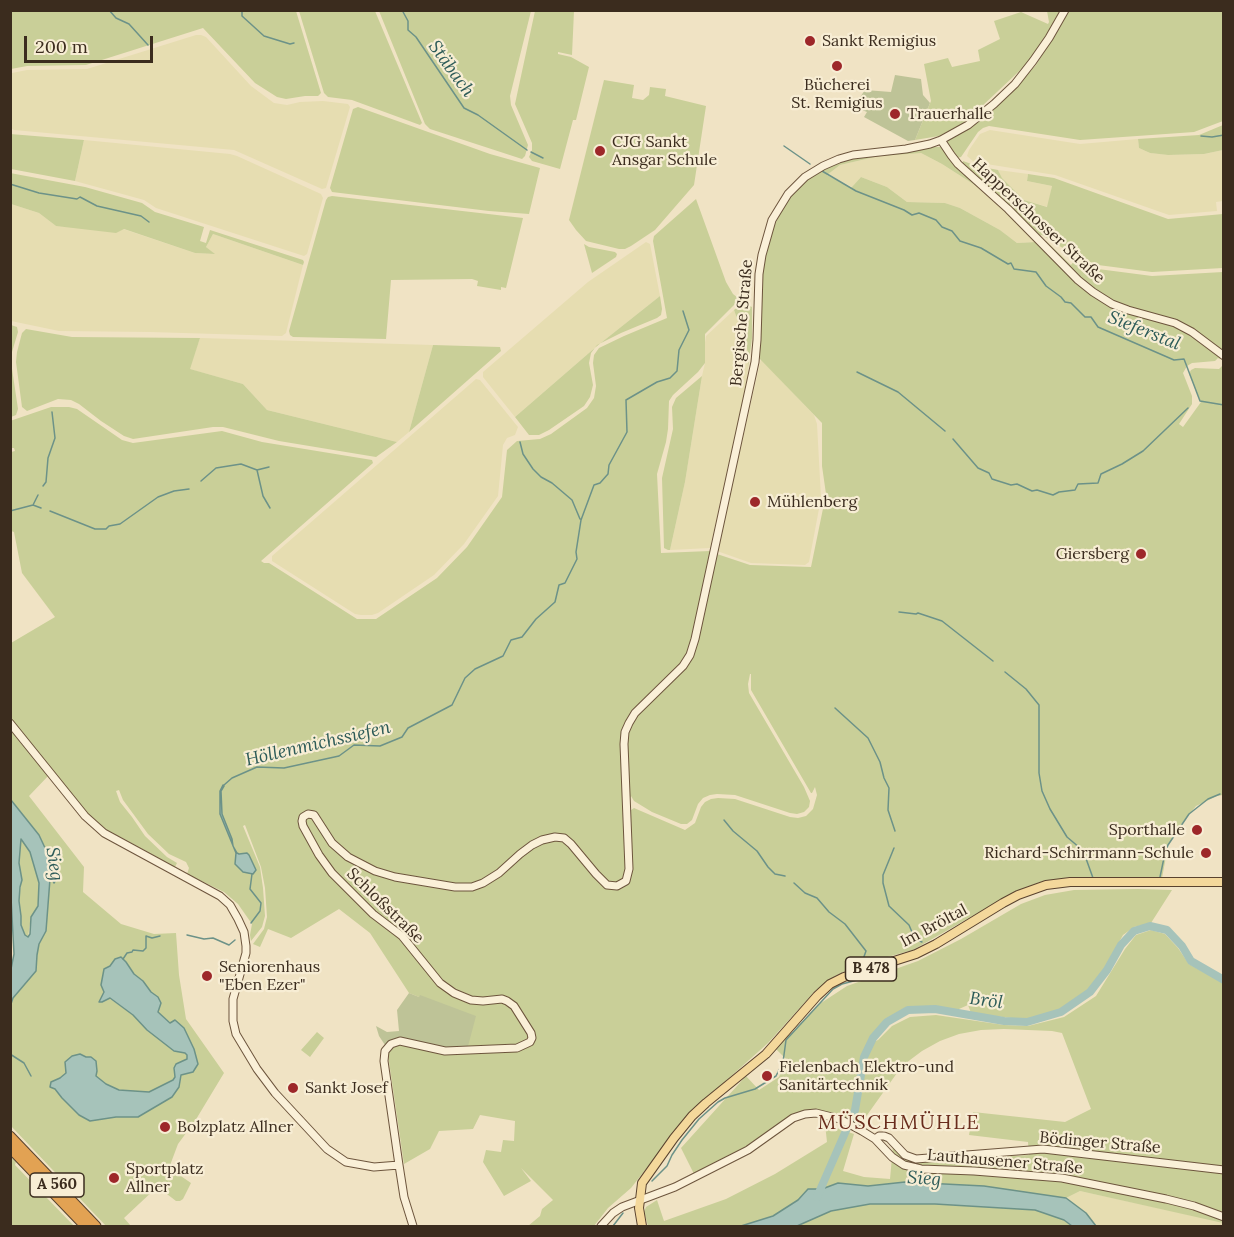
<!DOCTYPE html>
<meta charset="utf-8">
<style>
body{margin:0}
#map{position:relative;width:1234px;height:1237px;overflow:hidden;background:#f0e3c4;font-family:Lora,serif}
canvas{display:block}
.frame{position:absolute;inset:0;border:12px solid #3b2c1e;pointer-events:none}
.scale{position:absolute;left:24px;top:36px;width:129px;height:27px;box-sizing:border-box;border:3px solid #3b2c1e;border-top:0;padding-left:8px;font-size:18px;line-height:21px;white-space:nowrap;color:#3b2c1e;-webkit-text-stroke:4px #f7edd4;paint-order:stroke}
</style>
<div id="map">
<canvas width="1234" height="1237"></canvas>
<div class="frame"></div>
<div class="scale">200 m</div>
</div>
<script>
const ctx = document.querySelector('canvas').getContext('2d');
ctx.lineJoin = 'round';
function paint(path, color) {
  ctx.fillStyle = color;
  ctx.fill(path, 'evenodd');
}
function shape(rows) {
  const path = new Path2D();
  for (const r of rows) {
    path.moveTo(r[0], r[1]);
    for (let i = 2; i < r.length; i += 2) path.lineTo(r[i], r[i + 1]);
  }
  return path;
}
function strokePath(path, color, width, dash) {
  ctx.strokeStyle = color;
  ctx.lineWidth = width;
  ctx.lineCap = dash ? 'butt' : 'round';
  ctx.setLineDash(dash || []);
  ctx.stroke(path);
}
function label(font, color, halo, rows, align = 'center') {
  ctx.font = font + ' Lora,serif';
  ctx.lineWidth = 4.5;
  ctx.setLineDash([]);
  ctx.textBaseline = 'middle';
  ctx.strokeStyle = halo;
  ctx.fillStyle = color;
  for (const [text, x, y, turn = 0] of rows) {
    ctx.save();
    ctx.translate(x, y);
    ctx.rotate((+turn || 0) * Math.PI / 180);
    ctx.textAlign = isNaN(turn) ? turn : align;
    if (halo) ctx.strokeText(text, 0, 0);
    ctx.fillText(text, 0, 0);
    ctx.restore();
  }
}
paint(shape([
 [196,35,201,35,206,37,251,86,274,103,287,105,300,102,323,101,348,104,350,107,326,188,322,189,234,150,14,130,11,128,10,74,12,73,27,70,87,69],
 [990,130,1080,144,1138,139,1139,148,1150,153,1168,155,1204,154,1223,150,1223,201,1216,202,1217,211,1169,215,1055,175,974,162,967,156,969,150,980,134],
 [84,140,230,154,237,156,321,194,323,198,307,254,304,256,156,208,144,200,75,181],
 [914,152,921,153,942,164,981,189,1010,215,1036,242,1017,243,1000,230,960,208,945,203,907,202,887,187,861,177,852,187,828,174,840,165,879,156],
 [998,170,1028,174,1027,181,1052,186,1048,207,1024,200,1002,178],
 [11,204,39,213,56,226,123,229,195,253,214,254,206,247,213,234,303,265,286,333,282,336,150,332,59,331,11,321],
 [646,242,650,244,660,296,597,346,515,417,483,377,483,372,588,282],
 [734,310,745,341,748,353,748,368,747,382,710,548,670,550,685,482,702,376,705,363,704,349,706,336],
 [200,338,433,345,409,432,397,442,267,410,243,384,189,369],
 [761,359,814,415,817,424,821,498,809,562,805,565,751,563,717,551],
 [476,379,480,380,518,427,515,435,507,438,503,445,498,496,464,544,434,575,378,613,372,615,361,615,355,614,272,561,272,556],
 [1080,1191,1218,1221,1223,1223,1223,1226,1096,1226,1086,1213,1066,1198]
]), '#e6ddb1');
paint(shape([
 [10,11,296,11,321,93,318,96,305,96,286,99,277,97,255,83,203,28,86,65,27,66,11,69],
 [299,11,375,11,422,123,420,125,352,100,328,97,324,93],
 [379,11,531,11,510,96,511,105,528,145,525,156,522,159,430,129,425,124],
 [535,11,574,11,572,55,558,52,558,54,571,57,589,67,576,120,573,120,560,169,532,161,529,157,532,150,532,143,515,104],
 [1047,11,1062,11,1031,60,963,124,939,136,915,140,931,101,924,64,948,58,952,67,980,61,978,50,1000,39,994,21,1021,12,1048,24,1049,22],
 [1069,11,1223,11,1223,121,1194,132,1080,140,989,126,983,128,978,132,961,157,957,158,947,144,948,140,973,123,1001,102,1036,65],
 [604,80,634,85,632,98,643,100,649,95,650,87,666,89,665,96,706,106,694,185,655,230,631,246,625,249,619,249,586,241,576,230,569,220],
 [358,107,490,154,540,168,529,214,489,211,332,192,330,188,353,109],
 [1223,125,1223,150,1204,154,1168,155,1150,153,1139,148,1138,139,1199,135],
 [10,134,84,140,75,181,11,169],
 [929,147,942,147,981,189,942,164,921,153,879,156,840,165,827,175,851,188,861,177,887,187,907,202,945,203,960,208,1000,230,1017,243,1036,242,1097,298,1165,323,1190,334,1220,357,1220,359,1218,358,1215,361,1192,363,1187,366,1183,373,1192,396,1192,404,1179,424,1183,427,1201,402,1189,374,1191,370,1195,368,1219,369,1223,365,1223,795,1217,796,1196,806,1182,823,1168,846,1162,878,1072,877,1043,881,1016,891,913,950,858,965,835,976,815,991,768,1043,690,1113,631,1188,608,1208,594,1226,528,1226,540,1216,542,1209,553,1200,521,1168,531,1181,504,1196,483,1162,486,1150,501,1152,503,1140,514,1141,515,1121,480,1115,473,1129,439,1131,430,1149,404,1164,387,1048,395,1041,420,995,419,997,409,993,370,933,339,909,291,938,268,929,260,947,253,944,264,929,267,917,265,888,261,867,245,825,243,826,260,867,263,888,265,916,262,927,251,941,250,935,252,924,238,904,224,892,187,874,189,868,186,862,169,854,148,834,123,800,119,790,116,791,120,802,132,817,145,836,167,857,177,863,175,867,126,840,86,820,50,774,29,796,84,867,83,892,121,924,154,934,176,933,179,975,186,1019,224,1073,195,1121,178,1144,169,1168,191,1183,183,1199,180,1201,176,1201,163,1191,158,1184,155,1189,124,1218,131,1226,106,1226,11,1126,11,1004,13,998,36,971,37,955,39,944,46,931,50,879,52,879,46,850,39,835,11,800,11,643,55,617,22,573,14,532,11,531,11,452,15,451,14,448,11,448,10,421,51,407,69,407,77,409,122,440,133,443,222,431,262,442,372,460,373,463,261,561,264,563,269,563,357,619,376,619,437,578,467,547,502,497,507,450,517,441,540,439,551,434,587,408,594,398,596,386,593,363,594,355,599,348,624,336,667,318,653,241,654,236,696,199,726,282,733,294,738,298,738,301,705,334,705,363,698,372,673,395,669,401,668,429,666,442,657,474,661,553,710,551,711,552,691,645,688,653,682,664,625,724,625,810,631,810,634,808,685,830,695,823,701,807,705,802,711,799,718,798,735,799,790,817,798,818,806,816,813,809,817,795,815,787,812,793,811,793,751,690,751,674,750,674,748,684,749,693,804,787,810,801,809,807,804,812,797,814,790,813,735,795,717,794,710,795,703,798,698,804,692,820,687,824,681,824,652,812,634,801,631,796,630,799,629,798,627,757,628,731,637,714,687,664,717,554,750,565,811,567,826,494,822,466,822,423,758,357,760,295,768,238,784,206,801,182,835,163,855,157],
 [224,786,221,791,222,814,232,839,233,846,237,853,248,854,254,865,255,872,253,874,243,872,235,862,236,853,220,814,220,791],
 [115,959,126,962,134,974,143,981,151,992,158,997,161,1003,158,1012,171,1023,184,1028,194,1049,198,1064,193,1072,181,1075,179,1087,172,1097,138,1117,116,1117,89,1121,79,1115,62,1098,55,1089,60,1078,66,1073,96,1076,106,1084,119,1090,149,1092,173,1080,175,1077,174,1068,187,1060,188,1055,185,1052,147,1030,133,1015,109,998,102,1002,110,966],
 [963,161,977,166,998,170,1002,178,1024,200,1047,207,1052,186,1027,181,1028,174,1054,178,1168,219,1223,214,1223,268,1152,272,1098,265,1077,257,1042,235,1039,236,964,166,963,163],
 [10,173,85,187,142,203,155,212,204,227,200,241,206,243,210,230,303,260,304,262,303,265,213,234,206,247,215,254,195,253,124,229,116,233,56,226,39,213,11,204],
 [332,196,523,218,506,288,501,287,501,290,477,286,478,281,472,279,391,280,386,339,293,337,290,335,289,331,326,200,328,197],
 [1043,240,1046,241,1071,265,1075,260,1098,269,1152,276,1223,272,1223,353,1187,326,1119,304,1103,296,1086,284],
 [584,244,589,247,615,252,617,254,616,257,592,273],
 [660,296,662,309,661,315,657,318,621,333,597,345,591,353,589,363,593,385,590,397,584,406,549,430,539,435,529,435,515,417,597,346],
 [743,302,752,307,752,338,748,368,748,353,745,341,734,310],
 [11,325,17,327,18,332,12,352,11,362,18,409,16,415,11,417],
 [26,329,72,337,200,338,190,369,243,384,267,410,397,442,376,457,279,441,223,427,213,427,133,439,124,436,101,421,79,404,71,400,58,399,27,411,22,407,16,362,17,352,22,333],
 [433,345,500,347,501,351,409,432],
 [702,376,685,482,670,550,668,550,664,548,662,478,673,429,672,407,676,398],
 [21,838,30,852,39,883,38,906,31,917,28,937,25,935,21,925,21,916,19,901,21,882,19,863],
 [1138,889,1172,890,1151,923,1134,927,1123,935,1104,969,1088,991,1061,1010,1027,1020,971,1013,968,1005,959,1009,958,1012,936,1008,907,1010,885,1020,871,1037,866,1045,878,1040,892,1026,910,1017,936,1015,1004,1025,1028,1026,1064,1017,1096,996,1125,949,1136,935,1151,930,1165,934,1178,948,1189,964,1223,983,1223,1223,1080,1191,1066,1198,905,1182,868,1186,838,1183,822,1189,808,1189,798,1200,773,1216,741,1226,648,1226,644,1212,646,1207,657,1200,664,1221,726,1199,775,1174,827,1142,825,1124,854,1134,843,1171,864,1177,890,1179,893,1146,904,1158,913,1163,1029,1155,1028,1142,969,1135,973,1112,1065,1122,1091,1109,1062,1033,1052,1031,1004,1029,981,1030,959,1034,940,1041,922,1051,906,1063,897,1073,860,1125,841,1116,806,1112,742,1151,694,1174,681,1148,746,1076,759,1090,779,1077,786,1059,776,1049,821,1003,847,986,918,961,961,939,1021,904,1045,895,1074,890],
 [317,1032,324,1038,310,1057,301,1050],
 [11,1157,16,1162,15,1165,74,1226,11,1226],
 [870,1204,935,1204,1036,1210,1064,1220,1072,1226,797,1226,831,1211]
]), '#c9cf98');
paint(shape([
 [895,75,921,79,923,95,930,103,915,140,908,141,864,117,867,112,857,108,856,106,856,103,865,90,891,92],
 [409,993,419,997,420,995,476,1016,467,1050,450,1050,400,1040,387,1048,379,1036,376,1026,387,1032,399,1031,397,1010]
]), '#bec397');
const water = shape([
 [223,785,224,786,221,791,222,814,232,839,233,846,237,853,239,854,247,853,249,855,256,870,253,874,243,872,235,864,236,853,220,814,220,791,223,785],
 [11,800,39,835,46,850,56,865,57,878,54,883,52,879,50,879,46,931,39,944,37,955,36,971,13,998,11,1004,11,969,14,954,10,879,11,800],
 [21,839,30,852,39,883,38,906,31,917,30,934,28,937,25,935,21,925,21,916,19,901,20,887,22,880,19,863,21,839],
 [121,957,126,962,134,974,143,981,151,992,158,997,161,1003,158,1012,170,1023,175,1020,184,1028,194,1049,198,1064,193,1072,181,1075,179,1087,172,1097,138,1117,116,1117,90,1121,79,1115,62,1098,55,1089,50,1087,51,1082,60,1078,66,1073,65,1062,72,1056,80,1054,86,1057,91,1057,96,1061,97,1071,96,1076,106,1084,119,1090,149,1092,173,1080,175,1077,174,1068,176,1064,187,1059,187,1055,185,1053,174,1051,147,1030,133,1015,110,998,102,1002,99,1002,104,992,101,985,104,969,110,966,115,959,121,957],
 [905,1182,984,1186,1066,1198,1086,1213,1096,1226,1072,1226,1064,1220,1035,1210,935,1204,870,1204,831,1211,797,1226,741,1226,773,1216,798,1200,808,1189,822,1189,838,1183,868,1186,905,1182]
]);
paint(water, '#a6c3ba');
strokePath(water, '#6c9288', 1.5);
strokePath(shape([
 [109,10,116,18,129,24,148,45],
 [242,10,242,16,264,36,290,44,294,43],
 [402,10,408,21,408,30,416,37,464,108,478,115,527,150],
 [1201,136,1212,137,1224,135],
 [784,146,810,164],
 [531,152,543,158],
 [822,171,856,191,904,210,912,215,919,213,936,220,942,227,952,231,960,241,981,248,1008,264,1011,263,1014,269,1036,272,1046,286,1061,297,1065,302,1071,303,1085,317,1091,317,1098,327,1174,360,1184,359,1200,401,1224,405],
 [10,184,39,193,77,199,80,197,97,206,141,216,149,222],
 [857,372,898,392,945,431],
 [953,439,978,468,989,473,992,479,1011,485,1017,484,1032,491,1037,490,1053,495,1059,492,1075,490,1078,484,1098,483,1101,474,1122,464,1143,451,1188,408],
 [520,442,523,454,533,469,541,477,552,483,572,500,580,519],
 [257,470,263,496,270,508],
 [201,481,216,468,241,464,257,470,269,467],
 [43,486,46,482,48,458,55,438,52,412],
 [33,505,38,495],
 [10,511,33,505,41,508],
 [50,511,95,529,106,529,109,526,120,524,158,497,174,491,189,489],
 [899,612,916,614,918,613,942,621,993,661],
 [1005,672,1026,689,1039,705,1039,773,1042,791,1050,809,1067,837,1080,848,1084,853,1093,878],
 [835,708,868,738,880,762,884,778,889,788,888,810,895,831],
 [224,785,232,778,257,767,284,768,339,756,354,745,380,746,402,737,408,728,452,705,465,678,475,669,503,656,511,640,522,637,536,619,555,602,559,585,565,583,577,559,576,552,581,520,594,485,600,483,608,474,609,465,627,432,626,400,657,382,670,378,677,371,679,350,689,330,683,311],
 [724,820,733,831,757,851,768,867,775,874,785,876],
 [894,848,883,875,883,883,889,906,909,925,915,939,922,942],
 [1160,877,1165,853,1168,845,1189,814,1208,799,1220,794],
 [794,883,805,893,817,898,829,912,845,924,866,951,861,965],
 [251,923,260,911,261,903,250,889,252,874],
 [187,935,204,939,213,938,229,945,235,940],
 [123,959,127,953,132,952,133,950,143,951,146,948,146,936,152,938,160,936],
 [10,1054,24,1063,31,1076],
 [652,1181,667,1166,672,1155,682,1140,699,1119,718,1102,725,1098,755,1089,776,1076,783,1062,786,1040,833,989,842,984,865,978],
 [613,1226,623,1213]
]), '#6c9288', 1.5);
strokePath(shape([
 [817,1197,855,1110,864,1057,873,1038,887,1022,908,1010,935,1009,1004,1021,1027,1022,1061,1012,1090,992,1107,970,1121,945,1134,931,1150,926,1167,930,1182,946,1191,961,1224,980]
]), '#a6c3ba', 8);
const secondary = shape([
 [941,140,951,155,958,164,1008,209,1078,280,1093,292,1112,304,1128,310,1175,323,1192,332,1224,356],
 [10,723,85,816,104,833,220,896,230,905,238,919,244,932,246,946,246,953,233,999,233,1021,236,1034,257,1069,275,1093,327,1149,346,1162,374,1167,399,1165],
 [875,1139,879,1136,884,1136,889,1138,905,1155,916,1159,1043,1149,1224,1170],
 [413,1226,404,1197,399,1165,384,1061,385,1051,391,1044,400,1041,445,1051,517,1048,530,1042,532,1038,531,1033,514,1006,507,1001,502,999,483,1001,471,1000,454,993,440,983,402,936,373,914,332,873,319,855,303,826,302,821,303,817,308,814,314,815,332,843,348,857,375,871,395,877,455,887,472,887,483,883,499,873,520,854,532,845,542,840,555,837,564,838,571,844,596,874,607,885,617,886,626,881,629,869,624,744,625,732,629,723,635,713,683,666,690,655,695,639,755,362,757,340,759,274,762,255,772,220,788,194,805,177,823,166,839,159,853,155,906,149,930,144,941,140,968,125,994,104,1015,84,1033,61,1049,38,1065,10],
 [601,1226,613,1213,622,1207,675,1187,748,1150,793,1118,805,1114,816,1113,840,1119,862,1131,875,1139,892,1157,904,1165,921,1169,974,1171,1062,1178,1166,1199,1194,1206,1224,1217]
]);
const primary = shape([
 [642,1226,639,1208,642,1183,674,1138,692,1116,706,1103,766,1054,817,996,830,984,844,977,916,954,936,944,1003,903,1018,895,1046,885,1070,882,1224,882]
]);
const highway = shape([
 [10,1136,96,1226],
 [10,1148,85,1226]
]);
strokePath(secondary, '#6d553d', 9);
strokePath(primary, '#59422e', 10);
strokePath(highway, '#59422e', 11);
strokePath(secondary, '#faf0d8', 7);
strokePath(primary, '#f4d89b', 8);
strokePath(highway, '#e2a253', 9);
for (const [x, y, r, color] of [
 [810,41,6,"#9d2729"],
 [837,66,6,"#9d2729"],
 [895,114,6,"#9d2729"],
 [600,151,6,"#9d2729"],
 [755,502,6,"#9d2729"],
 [1141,554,6,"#9d2729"],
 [1197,830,6,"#9d2729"],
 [1206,853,6,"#9d2729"],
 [207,976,6,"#9d2729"],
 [767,1076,6,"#9d2729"],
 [293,1088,6,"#9d2729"],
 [165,1127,6,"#9d2729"],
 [114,1178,6,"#9d2729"]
]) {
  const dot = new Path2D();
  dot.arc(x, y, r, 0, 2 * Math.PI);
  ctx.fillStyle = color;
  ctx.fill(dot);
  strokePath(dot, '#f7edd4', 2);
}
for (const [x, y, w] of [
 [871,969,51],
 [57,1185,54]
]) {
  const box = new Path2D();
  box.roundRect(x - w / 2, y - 12, w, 24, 4.5);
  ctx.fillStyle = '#f7edd4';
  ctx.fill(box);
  strokePath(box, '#3b2c1e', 1.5);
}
label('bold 15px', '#3b2c1e', null, [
 ["B 478",871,969],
 ["A 560",57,1185]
]);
label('16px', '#3b2c1e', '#f7edd4', [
 ["Sankt Remigius",822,41],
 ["Bücherei",837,85,"center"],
 ["St. Remigius",837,103,"center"],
 ["Trauerhalle",907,114],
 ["CJG Sankt",612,142],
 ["Ansgar Schule",612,160],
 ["Mühlenberg",767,502],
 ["Giersberg",1129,554,"right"],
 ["Sporthalle",1185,830,"right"],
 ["Richard-Schirrmann-Schule",1194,853,"right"],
 ["Seniorenhaus",219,967],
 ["\"Eben Ezer\"",219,985],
 ["Fielenbach Elektro-und",779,1067],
 ["Sanitärtechnik",779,1085],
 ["Sankt Josef",305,1088],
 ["Bolzplatz Allner",177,1127],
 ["Sportplatz",126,1169],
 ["Allner",126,1187]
], 'left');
label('16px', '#3b2c1e', '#f7edd4', [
 ["Happerschosser Straße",1038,221,43],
 ["Bergische Straße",742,323,-85],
 ["Schloßstraße",385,906,44],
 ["Im Bröltal",934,926,-28],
 ["Bödinger Straße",1100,1143,5],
 ["Lauthausener Straße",1005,1162,5]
]);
label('italic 18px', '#2d5b58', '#f7edd4', [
 ["Stäbach",451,69,54],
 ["Sieferstal",1144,331,22],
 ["Höllenmichssiefen",318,744,-13],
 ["Sieg",54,864,82],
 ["Bröl",986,1001,8],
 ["Sieg",924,1179,4]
]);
ctx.letterSpacing = '1.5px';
label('20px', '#692c1c', '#f7edd4', [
 ["MÜSCHMÜHLE",899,1123]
]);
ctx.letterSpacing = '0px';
</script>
